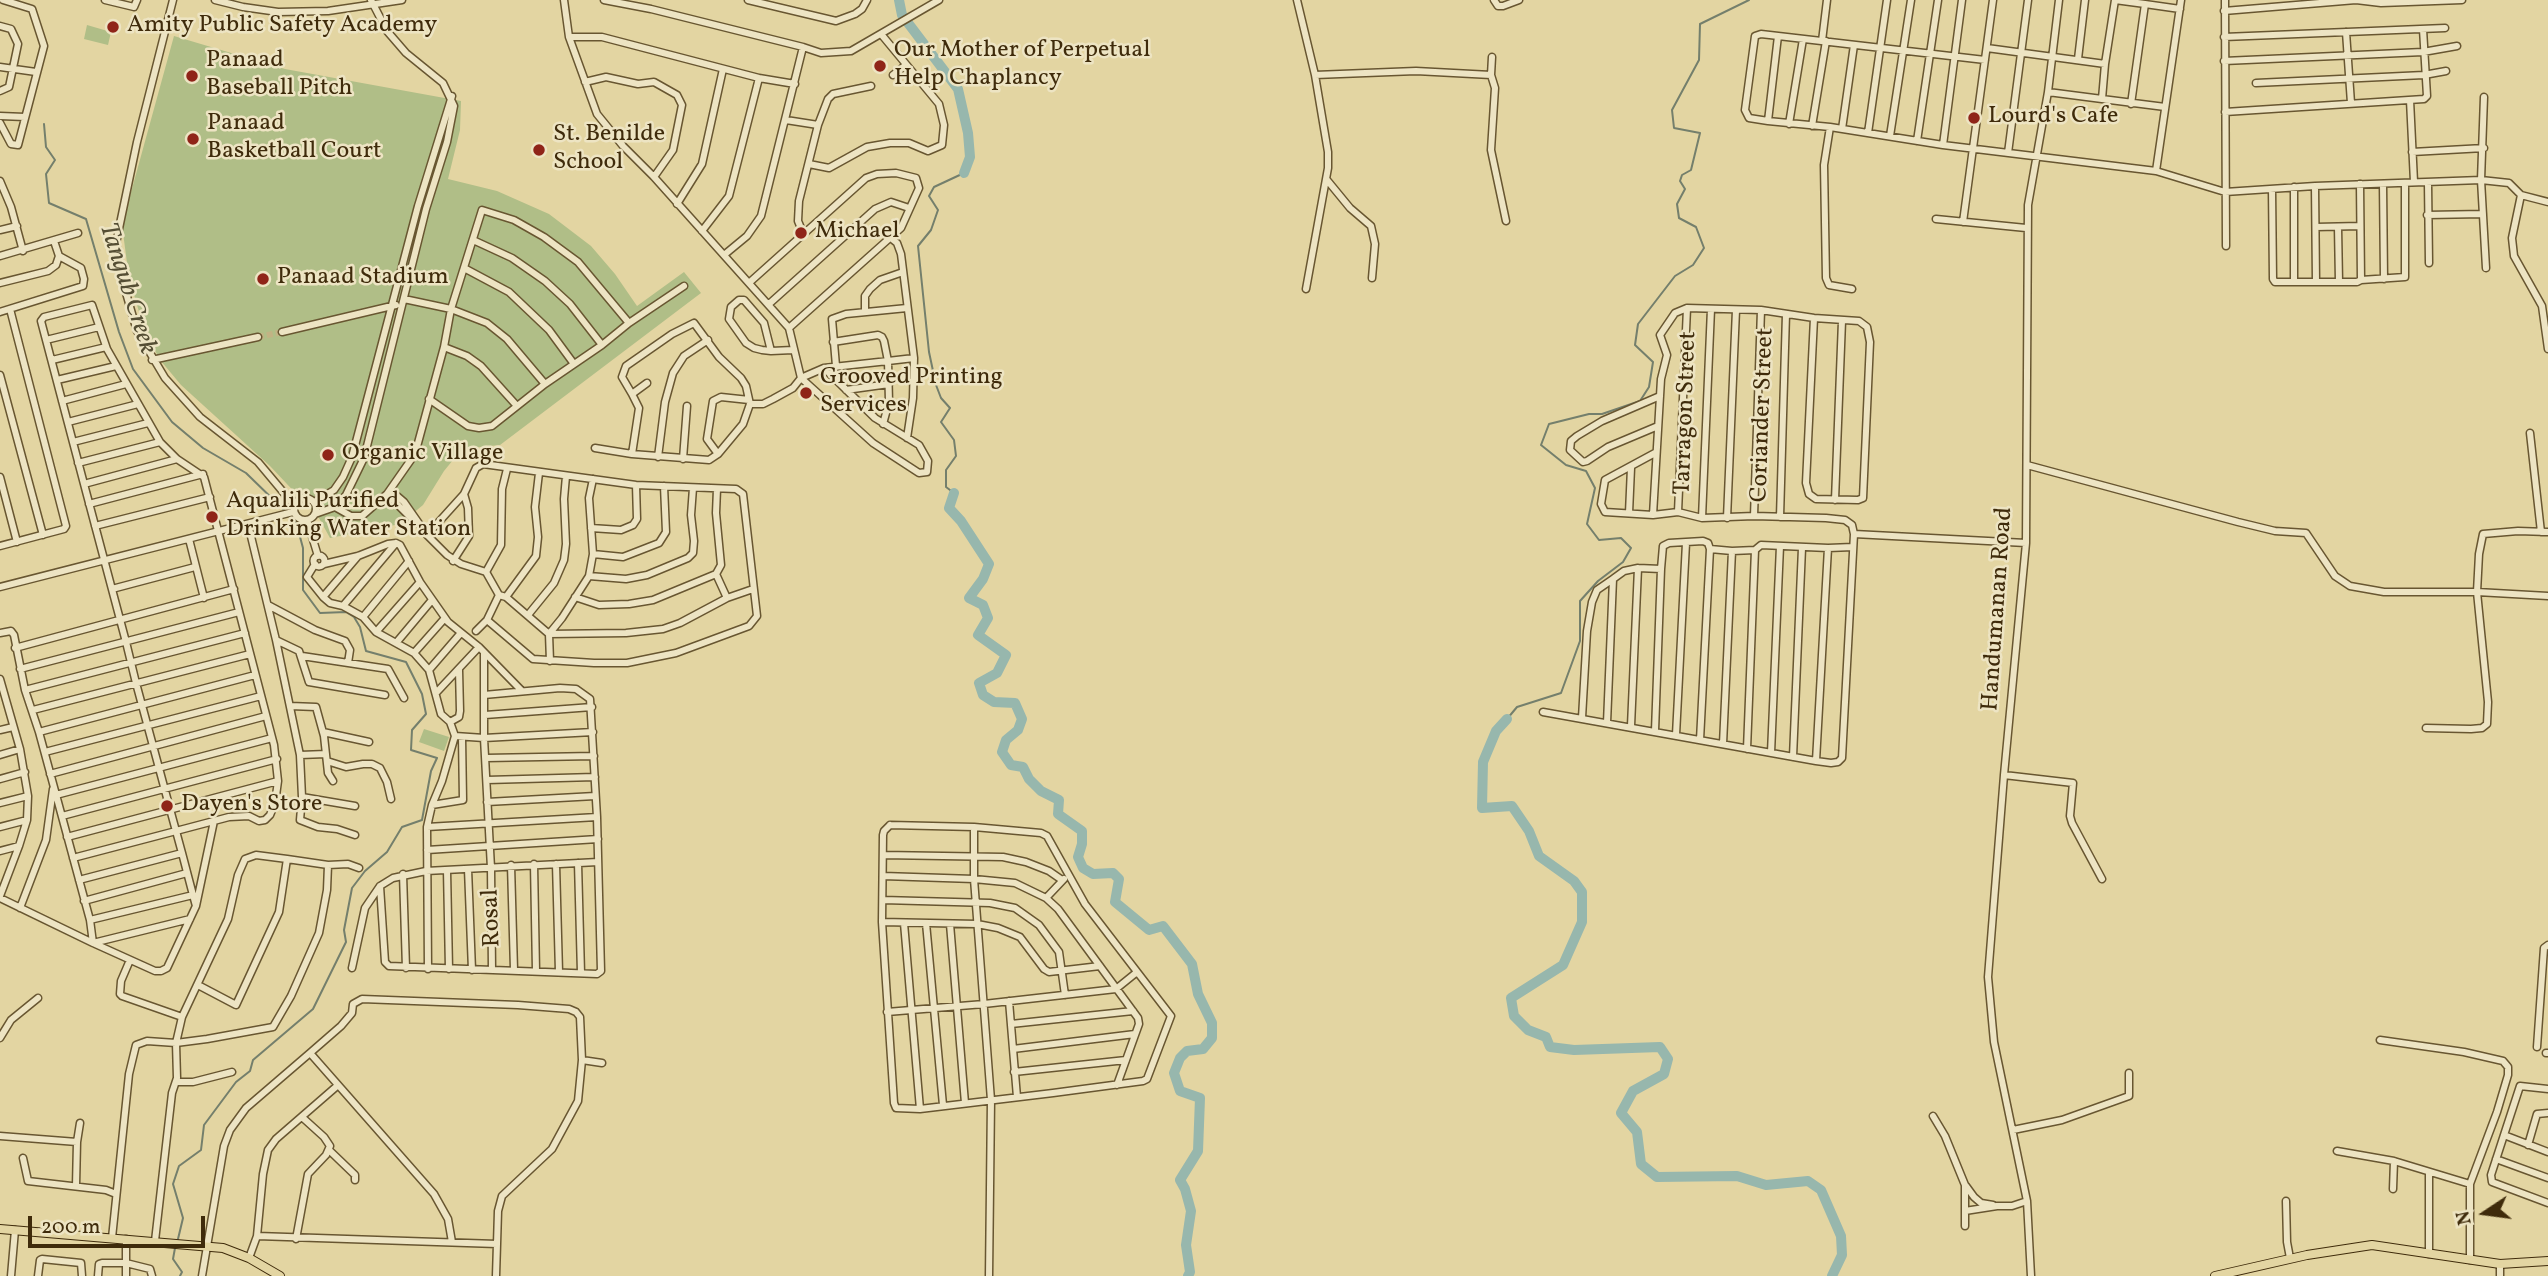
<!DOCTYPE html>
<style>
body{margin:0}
#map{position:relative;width:2548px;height:1276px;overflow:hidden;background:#e3d5a2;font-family:Vollkorn,serif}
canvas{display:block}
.north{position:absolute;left:2450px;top:1178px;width:70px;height:70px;-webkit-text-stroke:5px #ede4c3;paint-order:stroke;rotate:257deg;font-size:19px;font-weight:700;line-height:28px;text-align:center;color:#3f2b0b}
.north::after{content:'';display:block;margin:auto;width:24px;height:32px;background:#3f2b0b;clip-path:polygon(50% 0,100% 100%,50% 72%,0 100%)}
.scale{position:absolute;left:28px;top:1216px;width:177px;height:32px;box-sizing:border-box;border:4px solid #3f2b0b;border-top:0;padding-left:9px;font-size:21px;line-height:24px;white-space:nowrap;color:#3f2b0b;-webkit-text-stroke:5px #ede4c3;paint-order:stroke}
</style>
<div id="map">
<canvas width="2548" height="1276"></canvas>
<div class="north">N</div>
<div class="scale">200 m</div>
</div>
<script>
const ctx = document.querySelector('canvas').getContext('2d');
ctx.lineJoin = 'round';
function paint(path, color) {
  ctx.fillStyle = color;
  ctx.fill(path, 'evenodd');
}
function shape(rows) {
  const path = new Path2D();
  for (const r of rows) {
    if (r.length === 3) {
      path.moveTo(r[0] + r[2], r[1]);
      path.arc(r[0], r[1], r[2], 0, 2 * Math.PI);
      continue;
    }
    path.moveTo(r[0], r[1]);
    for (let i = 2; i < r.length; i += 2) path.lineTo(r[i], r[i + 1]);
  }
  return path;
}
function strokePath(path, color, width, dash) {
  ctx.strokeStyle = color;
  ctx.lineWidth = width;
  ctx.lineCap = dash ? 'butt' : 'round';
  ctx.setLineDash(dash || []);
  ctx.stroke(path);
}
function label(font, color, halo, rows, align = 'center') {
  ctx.font = font + ' Vollkorn,serif';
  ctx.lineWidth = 5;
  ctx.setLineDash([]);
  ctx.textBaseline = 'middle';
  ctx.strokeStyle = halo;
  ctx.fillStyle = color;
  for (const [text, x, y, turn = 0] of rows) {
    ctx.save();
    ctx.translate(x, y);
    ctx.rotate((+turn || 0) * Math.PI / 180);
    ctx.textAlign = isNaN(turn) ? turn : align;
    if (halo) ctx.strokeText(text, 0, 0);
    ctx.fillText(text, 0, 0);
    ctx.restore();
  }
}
paint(shape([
 [87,25,111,32,108,45,84,39],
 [174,36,285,69,461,101,460,130,448,179,497,191,549,214,591,246,615,274,637,306,684,272,701,293,500,445,462,449,444,471,423,505,400,524,330,538,319,518,270,466,181,385,161,361,150,342,140,315,129,278,122,225],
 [424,729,449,737,444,751,419,742]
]), '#b0be87');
strokePath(shape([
 [44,124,46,147,55,160,46,174,49,203,86,219,119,332,133,369,172,422,203,448,246,473,284,510],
 [954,493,946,487,946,470,956,456,954,440,941,422,950,408,941,398,936,385,929,352,918,246,931,230,938,210,929,196,934,187,964,173],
 [1507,719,1517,707,1561,693,1580,641,1580,601,1598,581,1623,562,1631,548,1621,538,1599,540,1587,524,1595,488,1586,471,1566,465,1541,445,1549,424,1589,414,1602,414,1640,401,1649,387,1653,362,1635,345,1638,324,1675,276,1693,265,1704,248,1696,227,1679,218,1677,204,1685,189,1680,181,1682,175,1691,170,1700,133,1674,128,1672,110,1699,60,1700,24,1749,0],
 [178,1239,183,1218,173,1184,179,1166,201,1150,204,1125,236,1082,250,1071,253,1060,313,1009,346,942,344,930,352,888,365,871,387,852,402,827,422,820,431,771,437,758,411,750,412,730,426,714,422,694,406,662,366,651,360,627,354,617,346,612,320,613,303,590,303,548,296,522,291,517],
 [175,1248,173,1259,182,1272,180,1276]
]), '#747f6c', 2);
strokePath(shape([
 [899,0,902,15,958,89,968,133,970,157,964,173],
 [954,493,949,508,961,521,989,564,983,579,969,598,983,605,988,618,978,635,1006,655,997,673,979,683,983,695,994,702,1015,703,1022,719,1018,730,1006,740,1002,752,1011,765,1023,767,1029,779,1041,791,1059,800,1058,814,1082,831,1082,844,1078,857,1083,868,1093,874,1113,873,1119,879,1115,902,1149,930,1163,926,1192,964,1198,994,1212,1023,1212,1038,1203,1049,1187,1051,1180,1058,1174,1073,1180,1091,1200,1098,1198,1151,1180,1180,1185,1189,1191,1211,1186,1245,1190,1272,1188,1276],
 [1507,719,1496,731,1483,762,1482,808,1512,806,1529,831,1539,856,1574,881,1582,892,1582,922,1563,965,1511,998,1514,1016,1528,1030,1546,1037,1550,1047,1574,1050,1660,1047,1668,1059,1664,1074,1633,1091,1621,1113,1637,1132,1641,1164,1657,1177,1737,1176,1766,1185,1808,1181,1821,1190,1841,1236,1842,1255,1832,1276]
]), '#97b7ad', 10);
strokePath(shape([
 [258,337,282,332]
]), '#c2b384', 6, [6, 3]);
const minor = shape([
 [105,0,134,7,137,0],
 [173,0,137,142,116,243,122,279,137,331,165,378,200,417,258,462,294,505],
 [215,0,243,7,278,12,328,11,402,0],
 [564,0,569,37,597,114,623,146,654,177,789,328,801,378,873,443,919,473,927,472,928,461,919,445,875,418,824,368],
 [604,0,651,9,803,47,821,53,851,51,939,0],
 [748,0,836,21,855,14,862,9,867,0],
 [1297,0,1315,75,1416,71,1491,75,1492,57],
 [1494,0,1498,6,1503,6,1519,0],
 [2115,0,2105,64,2102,99,2165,107],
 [2115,0,2145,4],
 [2225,0,2226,246],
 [2224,11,2356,0,2381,3,2462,0],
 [0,26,11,29,18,44,9,87,0,91],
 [2346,32,2351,103],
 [569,37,602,37,759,78,795,84],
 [2224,37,2445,28],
 [1822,41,1827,0],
 [1987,48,2105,64],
 [2078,59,2085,0],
 [1985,60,1761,34,1755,36,1745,110,1749,118,1768,121,1830,127,1943,145,2156,171,2225,192,2315,186,2481,180,2509,183,2521,195,2548,202],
 [2224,61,2423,52,2457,46],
 [0,67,36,72],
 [893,75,906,65],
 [1491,75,1495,88,1491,150,1506,221],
 [585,82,606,77,638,84,654,82,677,95,682,105,673,150,654,177],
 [2256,83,2424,75,2446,71],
 [2048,92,2102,99],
 [2484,97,2481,180,2486,268],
 [2410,100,2414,182],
 [2131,104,2145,4,2180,9],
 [2225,112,2424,99,2427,96,2423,29],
 [0,116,25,117],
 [786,120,818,125],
 [1768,121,1778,36],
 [0,123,11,144,18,145,44,46,32,9,3,0],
 [1789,124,1803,39],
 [1812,126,1826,41],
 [1830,127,1824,165,1826,278,1829,285,1852,289],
 [1842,129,1854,45],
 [1868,133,1887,0],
 [1890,136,1911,0],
 [1917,141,1938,0],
 [1943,145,1962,0],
 [2412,152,2484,148],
 [2008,153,2028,0],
 [809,164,829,168,867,147,890,143,909,143,928,151,942,145,944,125,939,104,881,34],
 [2156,171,2181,0],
 [1327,180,1350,208,1371,226,1375,244,1372,278],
 [0,181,11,207,23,251],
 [2428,183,2429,263],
 [2383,184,2384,279],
 [2315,186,2316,282],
 [2272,189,2273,279,2275,282,2357,282,2361,280,2360,184],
 [2521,195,2512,238,2514,256,2542,306,2548,349],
 [677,204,702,164,723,69],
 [2427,215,2483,214],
 [1936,219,2026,228],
 [1963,222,1993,0],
 [2316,227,2360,226],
 [2338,227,2339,282],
 [0,230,17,226],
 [702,231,729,196,759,78],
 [803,233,798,221,799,201,818,125,828,99,833,94,871,86],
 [892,239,897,243,901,254,914,358,913,398,907,438],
 [473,240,512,258,545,281,570,304,602,345],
 [724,255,747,236,761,216,803,47],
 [0,256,78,233],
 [464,268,509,292,549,330,574,364],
 [2361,280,2405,277,2405,184],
 [750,282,866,178,877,174,896,173,916,178,919,188,901,228,789,328],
 [2294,282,2294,187],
 [0,283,48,271,56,265,59,256],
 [1306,289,1328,168,1328,152,1315,75],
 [404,299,451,309,487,323,507,339,545,384],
 [769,304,875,209,891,202,909,208],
 [0,312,83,286,84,279,81,268,59,256,54,241],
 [865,312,865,296,870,289,880,280,903,272],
 [282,332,396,305],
 [46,340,99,327],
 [833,342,878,335,882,337,884,341,888,361,914,358],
 [444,347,467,356,481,366,517,406],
 [771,351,764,323,744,300,739,300,731,307,729,319,746,343,754,348,762,350,771,351,793,350],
 [52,360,106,347],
 [152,360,258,337],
 [836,366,832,319,846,314,907,308],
 [0,375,43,535],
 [57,380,116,366],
 [846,390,889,384],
 [632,394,622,377,626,366,672,334,694,323,719,357,741,378,746,386,750,404,763,404,773,399,793,388,801,378,824,368,888,361,889,402,883,424],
 [429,399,468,426,479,428,492,426,545,384,602,345,629,323,684,286],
 [62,401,126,384],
 [68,422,138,404],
 [1658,426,1608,447,1587,461,1583,462,1570,450,1571,441,1577,436,1602,421,1660,396],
 [2530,433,2541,532],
 [73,442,148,423],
 [595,448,632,454,709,460,718,454,743,424,750,404],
 [1655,453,1605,480,1601,504,1605,512,1653,515,1678,512,1702,518,1754,516,1826,518,1845,520,1852,525,1854,534],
 [632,454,639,408,632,394,647,383],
 [718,454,707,439,713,401,721,397,749,400],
 [658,457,665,402,673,373,684,356,708,340],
 [683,459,687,406],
 [78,463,160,442],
 [2027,465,2238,522,2275,531,2306,533,2335,576,2350,586,2384,592,2477,592,2479,554,2483,534,2518,531,2548,532],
 [0,477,17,542],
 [84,484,177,459],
 [390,490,404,502,427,535,447,555,461,564,486,572,499,595,506,597,549,634,626,633,663,629,680,623,727,598,753,589],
 [387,494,410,517,416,521],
 [305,509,11],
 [1835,500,1842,321],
 [314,502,334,490,343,477,352,457,418,206,452,96],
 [89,504,203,474],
 [335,507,351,516,362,516,387,494,415,454,444,347,451,309,482,210,514,220,544,237,578,262,629,323],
 [1678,512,1687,308,1761,310,1814,318,1859,321,1867,327,1870,342,1863,498,1858,500,1816,499,1809,494,1806,483,1814,318],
 [1629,513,1631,468],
 [315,514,335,507,346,495,364,458,426,209,447,142,454,106,443,83,406,53,387,31,371,0],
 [1653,515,1661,379,1667,355,1660,335,1675,313,1687,308],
 [1754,516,1761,310],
 [1780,517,1786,314],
 [1702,518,1711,309],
 [1727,518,1736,310],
 [307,520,318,556],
 [248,524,276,640,299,651,309,682,385,695],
 [95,526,210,497],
 [591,528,621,530,633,525,637,519,636,485],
 [427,535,464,494,476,468,483,464,636,485,736,489,743,494,757,616,749,626,676,653,627,663,594,663,533,659,487,620],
 [189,539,204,598],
 [0,546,64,529,66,526,10,309],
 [1828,548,1853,547],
 [593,554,623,557,659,543,666,532,664,486],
 [319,561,5.5],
 [453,561,469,536,468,508,464,494],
 [315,564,307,577,323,597,330,603,343,606,363,617,376,632,414,653,429,670,441,714,450,722,455,736,442,781,432,805,427,827,428,969],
 [324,564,358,556,388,544,396,543,400,545,420,582,448,622,479,647,521,690],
 [1661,569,1663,546,1669,543,1703,541,1708,543,1710,549,1732,551,1755,550,1761,545,1828,548,1816,761],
 [486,572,501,545,502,489,507,469],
 [716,574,727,598],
 [589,576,626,579,647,575,688,558,693,553,694,541,691,515,693,488],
 [0,587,293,512],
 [112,589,195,567],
 [323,597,358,556],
 [506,597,536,556,538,537,535,507,539,473],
 [575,597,599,605,629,604,653,600,716,574,721,565,716,513,717,489],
 [268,605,315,630,345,641,350,650,348,663],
 [343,606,396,543],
 [528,615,554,583,564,560,566,544,564,499,566,476],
 [363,617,409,561],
 [476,631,487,620,499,595],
 [376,632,420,582],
 [0,633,11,631,14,635,25,690,39,732,90,920,93,943,190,919],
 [276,640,300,755,302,797,300,820,318,827,337,829,355,835],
 [396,643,432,600],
 [15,648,234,589],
 [414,653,445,618],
 [484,653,484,738,491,868,492,970],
 [302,656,388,669,404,698],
 [550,661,549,634,562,618,589,576,593,554,589,498,593,479],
 [20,669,239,612],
 [429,670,460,634],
 [0,679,20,749,28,796,27,820,19,846,0,896],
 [25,690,245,633],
 [436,693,479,647],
 [290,706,316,707,324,736,328,773,333,781],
 [33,710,250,654],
 [1543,712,1816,761,1831,763,1838,762,1842,758,1854,534,2026,543],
 [485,715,592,707],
 [1582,718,1587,631,1592,602,1597,590,1613,579],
 [450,722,459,717,460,711,459,670],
 [1607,723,1613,579,1624,571,1638,568,1661,569,1655,731],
 [1631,726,1638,568],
 [2426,728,2471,729,2482,728,2487,724,2488,702,2477,592,2548,596],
 [0,730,13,727],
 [39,732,255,675],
 [323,732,369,742],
 [1676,735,1686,543],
 [455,736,484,738,593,732],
 [1700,740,1710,549],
 [1723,744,1732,551],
 [1747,749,1755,550],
 [45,752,261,696],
 [1771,753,1780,546],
 [0,755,20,749],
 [300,755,326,754],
 [1793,757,1802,548],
 [486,758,594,756],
 [327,761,346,767,363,764,372,764,380,768,387,782,391,799],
 [50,774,266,716],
 [2004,775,2073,783,2070,816,2072,823,2102,879],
 [0,779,25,772],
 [487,780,595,777],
 [56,795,272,738],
 [302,797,355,806],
 [487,802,595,796],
 [0,803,28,796],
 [432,805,463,800,462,737],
 [62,816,277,759],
 [890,825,974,827,1041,833,1047,836,1085,904,1171,1016,1147,1079,1143,1081,1053,1093,920,1109,896,1108,894,1103,882,922,883,835,884,831,890,825],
 [0,827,27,820],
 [427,827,597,817],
 [974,827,974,879,991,1100,989,1276],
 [67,837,278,781],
 [427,850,598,839],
 [0,851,19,846],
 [883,855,1003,857,1026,862,1049,871,1062,880],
 [73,858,176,831,229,817,249,816,259,821,265,820,270,815,275,803,278,781,274,745,204,477,177,459,160,442,107,349,92,305,44,317,41,321,84,484,126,642,136,683,159,768,170,809,182,853,193,895,196,906],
 [578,863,581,973],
 [534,864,536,971],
 [556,864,559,972],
 [328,865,348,864,359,868],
 [511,865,514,970],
 [468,869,472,970],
 [447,870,449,969],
 [403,874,406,968],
 [883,876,974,879,1015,883,1046,898,1058,909,1138,1018,1139,1024,1117,1085],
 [79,880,182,853],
 [380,886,385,962,389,966,597,974,601,971,597,817,590,699,576,689,560,688,484,695],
 [0,898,93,943,155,971,161,971,167,968,196,906,214,821],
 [1046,898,1064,879],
 [883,900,990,903,1015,908,1039,925,1059,952,1065,995],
 [84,901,187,873],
 [20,908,46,840,53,789],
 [90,920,193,895],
 [882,922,977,924,998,928,1020,937,1044,969,1049,972,1100,966],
 [904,923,920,1109],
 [926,923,943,1105],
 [950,924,965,1103],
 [130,960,121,981,120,994,122,996,182,1017],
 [352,968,365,908,380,886,393,878,426,871,598,862],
 [1009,1001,1017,1097],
 [887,1012,984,1004,1116,989,1137,972],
 [1011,1024,1133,1011],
 [0,1038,11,1020,38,998],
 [2380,1040,2464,1052,2503,1061,2508,1067,2508,1075,2497,1112,2470,1184,2470,1260],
 [2537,1047,2544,948,2548,945],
 [1013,1049,1135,1034],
 [310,1053,341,1026,352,1013,353,1004,362,999,518,1005,569,1009,576,1012,580,1017,582,1060,578,1101,552,1149,502,1196,498,1211,497,1244],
 [2546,1053,2548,1053],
 [582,1060,602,1063],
 [1014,1072,1126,1060],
 [176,1082,193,1082,232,1072],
 [2548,1089,2520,1086,2504,1135,2548,1152],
 [1933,1116,1945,1136,1965,1185,1965,1211,1997,1206,2012,1206,2027,1201],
 [2013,1130,2062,1120,2129,1096,2129,1073],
 [2504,1135,2491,1175,2492,1182,2548,1203],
 [0,1136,77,1142,76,1186],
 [77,1142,80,1123],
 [2528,1145,2537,1114,2548,1113],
 [329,1150,355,1175,355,1180],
 [2337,1151,2394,1161,2470,1184],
 [23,1158,28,1181,106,1190,116,1194],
 [2496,1159,2548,1178],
 [1966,1186,1974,1197,1981,1203,1993,1205],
 [2393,1189,2394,1161],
 [2286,1201,2287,1242,2290,1258],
 [1965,1226,1965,1211],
 [257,1236,497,1244,496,1276],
 [112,1238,129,1074,136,1045,147,1041,176,1043,207,1039,273,1027,291,996,319,933,327,890,328,865,287,859,279,912,236,1005,198,985],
 [296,1239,308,1174,326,1155,330,1146,324,1137,303,1118],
 [155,1241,172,1093,177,1078,176,1043,182,1017,228,919,238,875,245,859,256,855,287,859],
 [2429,1254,2429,1173],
 [249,1258,257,1236,263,1174,268,1150,276,1139,337,1086],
 [11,1276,15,1230],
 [38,1276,40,1260,42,1259,81,1263,82,1276],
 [98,1276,99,1264,102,1263,126,1263,150,1269,152,1276],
 [126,1276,126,1239],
 [202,1276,224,1146,230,1130,246,1108,310,1053,434,1194,448,1219,452,1242],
 [2031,1276,2027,1201,1994,1042,1988,977,2004,775,2026,543,2028,205,2048,92,2059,0],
 [2500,1276,2500,1264]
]);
const major = shape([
 [0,1229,223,1248,249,1258,280,1276],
 [2215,1276,2307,1255,2372,1245,2500,1264,2548,1261]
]);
strokePath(minor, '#685631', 9);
strokePath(major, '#3f2b0b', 10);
strokePath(minor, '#ede4c3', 6);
strokePath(major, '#e3d5a2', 8);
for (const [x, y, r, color] of [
 [113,27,7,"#8f2418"],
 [880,66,7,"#8f2418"],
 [192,76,7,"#8f2418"],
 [1974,118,7,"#8f2418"],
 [193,139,7,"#8f2418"],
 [539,150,7,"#8f2418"],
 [801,233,7,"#8f2418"],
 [263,279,7,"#8f2418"],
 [806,393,7,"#8f2418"],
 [328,455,7,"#8f2418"],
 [212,517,7,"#8f2418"],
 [167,806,7,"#8f2418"]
]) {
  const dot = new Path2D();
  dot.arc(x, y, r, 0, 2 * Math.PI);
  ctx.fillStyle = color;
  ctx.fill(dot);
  strokePath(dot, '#ede4c3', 2.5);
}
label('24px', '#3f2b0b', '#ede4c3', [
 ["Amity Public Safety Academy",127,27],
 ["Our Mother of Perpetual",894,52],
 ["Help Chaplancy",894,80],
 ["Panaad",206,62],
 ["Baseball Pitch",206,90],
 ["Lourd's Cafe",1988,118],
 ["Panaad",207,125],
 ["Basketball Court",207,153],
 ["St. Benilde",553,136],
 ["School",553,164],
 ["Michael",815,233],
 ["Panaad Stadium",277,279],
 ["Grooved Printing",820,379],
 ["Services",820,407],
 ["Organic Village",342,455],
 ["Aqualili Purified",226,503],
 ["Drinking Water Station",226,531],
 ["Dayen's Store",181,806]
], 'left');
label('24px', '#3f2b0b', '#ede4c3', [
 ["Tarragon Street",1687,413,-88],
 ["Coriander Street",1764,415,-88],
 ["Handumanan Road",1999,609,-86],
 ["Rosal",493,918,-92]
]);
label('italic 26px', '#554e34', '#ede4c3', [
 ["Tangub Creek",126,289,72]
]);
</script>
